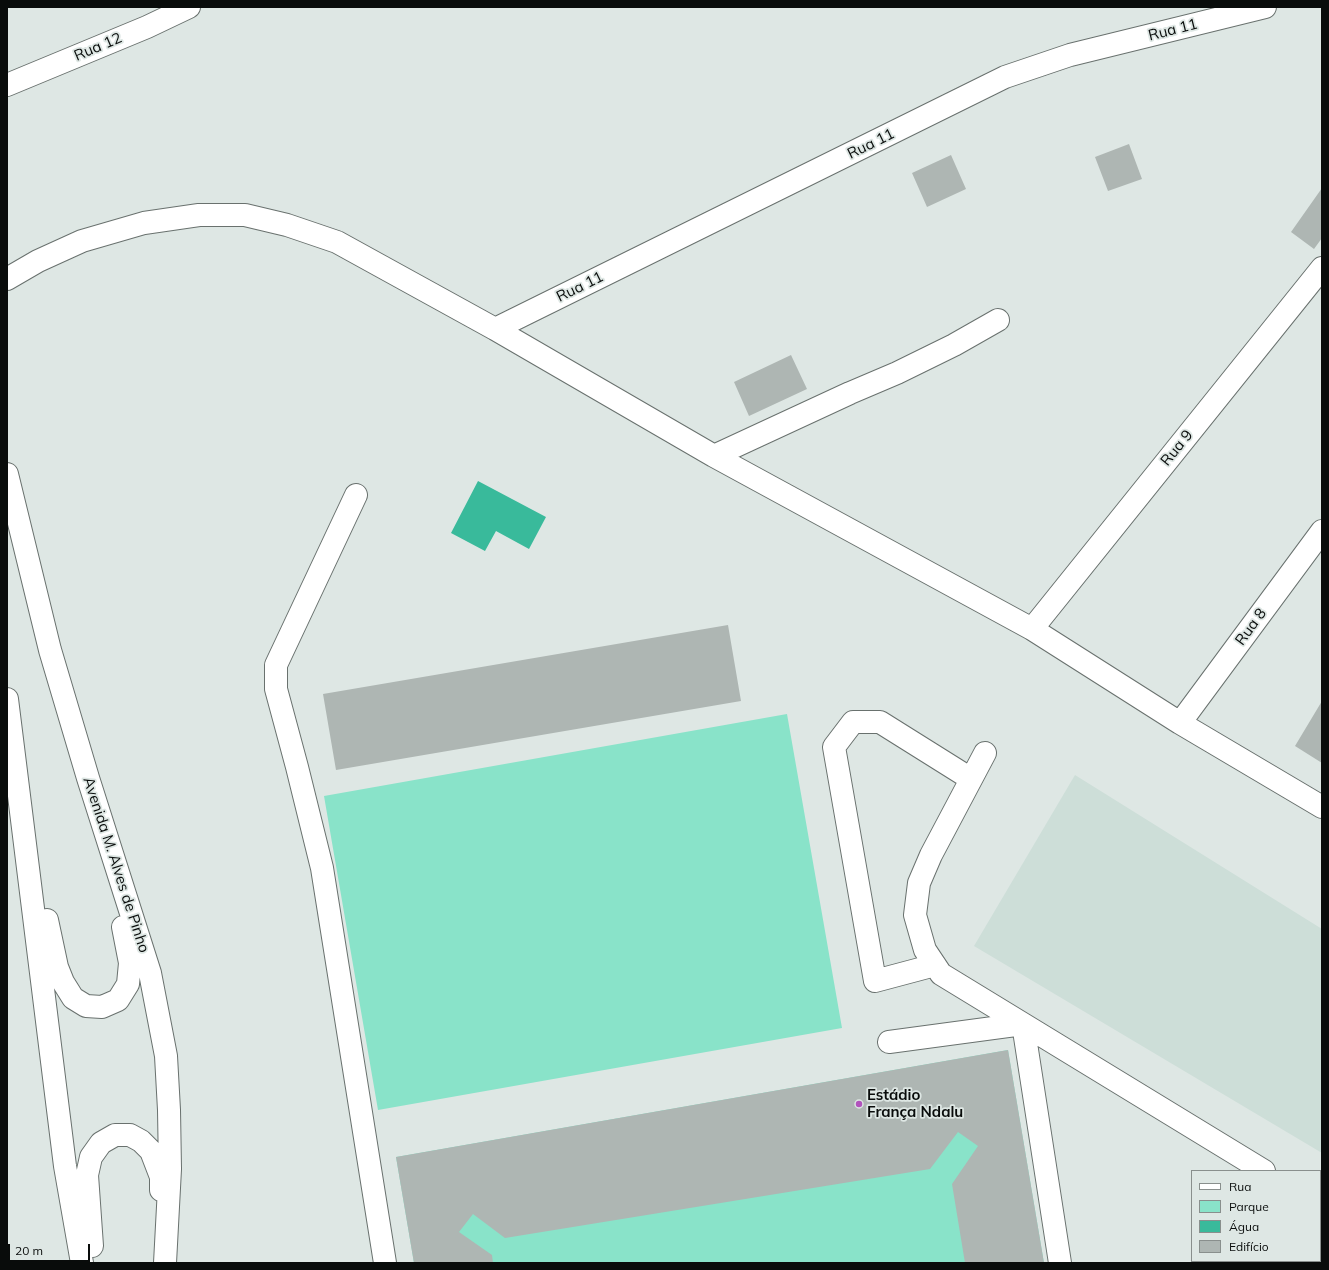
<!DOCTYPE html>
<meta charset="utf-8">
<style>
body{margin:0}
#map{position:relative;width:1329px;height:1270px;overflow:hidden;background:#dee7e4;font-family:Mulish,sans-serif}
canvas{display:block}
.frame{position:absolute;inset:0;border:8px solid #090c0b;pointer-events:none}
.legend{position:absolute;left:1191px;top:1170px;width:130px;height:92px;box-sizing:border-box;background:#dee7e4;border:1px solid #898f8d;margin:0;padding:5px 7px;list-style:none;font-size:12px;color:#090c0b}
.legend li{display:flex;align-items:center;gap:8px;height:20px}
.legend b{width:20px;border:1px solid #898f8d}
.scale{position:absolute;left:8px;top:1244px;width:82px;height:18px;box-sizing:border-box;border:2px solid #090c0b;border-top:0;padding-left:5px;font-size:12px;line-height:14px;white-space:nowrap;color:#090c0b;-webkit-text-stroke:3px #dee7e4;paint-order:stroke}
</style>
<div id="map">
<canvas width="1329" height="1270"></canvas>
<div class="frame"></div>
<ul class="legend">
<li><b style="height:5px;background:#fff"></b>Rua</li>
<li><b style="height:11px;background:#89e3c9"></b>Parque</li>
<li><b style="height:11px;background:#39ba9b"></b>Água</li>
<li><b style="height:11px;background:#aeb6b3"></b>Edifício</li>
</ul>
<div class="scale">20 m</div>
</div>
<script>
const ctx = document.querySelector('canvas').getContext('2d');
ctx.lineJoin = 'round';
function paint(path, color) {
  ctx.fillStyle = color;
  ctx.fill(path, 'evenodd');
}
function shape(rows) {
  const path = new Path2D();
  for (const r of rows) {
    path.moveTo(r[0], r[1]);
    for (let i = 2; i < r.length; i += 2) path.lineTo(r[i], r[i + 1]);
  }
  return path;
}
function strokePath(path, color, width, dash) {
  ctx.strokeStyle = color;
  ctx.lineWidth = width;
  ctx.lineCap = dash ? 'butt' : 'round';
  ctx.setLineDash(dash || []);
  ctx.stroke(path);
}
function label(font, color, halo, rows, align = 'center') {
  ctx.font = font + ' Mulish,sans-serif';
  ctx.lineWidth = 3.5;
  ctx.setLineDash([]);
  ctx.textBaseline = 'middle';
  ctx.strokeStyle = halo;
  ctx.fillStyle = color;
  for (const [text, x, y, turn = 0] of rows) {
    ctx.save();
    ctx.translate(x, y);
    ctx.rotate((+turn || 0) * Math.PI / 180);
    ctx.textAlign = isNaN(turn) ? turn : align;
    if (halo) ctx.strokeText(text, 0, 0);
    ctx.fillText(text, 0, 0);
    ctx.restore();
  }
}
paint(shape([
 [1075,775,1322,929,1322,1153,974,946]
]), '#cdded8');
paint(shape([
 [787,714,842,1028,378,1110,324,796],
 [1008,1050,1044,1263,414,1263,396,1157]
]), '#89e3c9');
paint(shape([
 [478,481,546,517,529,549,496,531,485,551,451,533]
]), '#39ba9b');
paint(shape([
 [1129,144,1142,179,1108,191,1095,157],
 [951,155,966,189,927,207,912,173],
 [1322,188,1322,238,1314,249,1291,232],
 [791,355,807,389,749,416,734,382],
 [728,625,741,701,336,770,323,694],
 [1322,701,1322,763,1295,746],
 [1008,1050,1044,1263,965,1263,952,1184,978,1146,958,1132,930,1169,505,1238,473,1214,459,1232,492,1255,493,1263,414,1263,396,1157]
]), '#aeb6b3');
const minor = shape([
 [7,85,147,27,189,7],
 [7,279,38,261,82,241,144,223,199,215,245,215,287,225,337,242,495,329,714,456,1032,629,1180,723,1322,807],
 [495,329,1005,77,1070,55,1265,7],
 [714,456,850,393,897,373,954,345,998,320],
 [356,495,276,665,276,689,297,767,322,868,385,1263],
 [1032,629,1322,268],
 [1180,723,1322,531],
 [985,753,931,855,919,883,915,915,925,950,941,974,1264,1171],
 [935,965,875,981,834,747,853,722,880,722,971,779],
 [1023,1024,1060,1263],
 [889,1042,1023,1024],
 [1320,1214,1322,1221]
]);
const major = shape([
 [7,474,50,650,88,778,150,973,166,1056,169,1110,170,1169,165,1263],
 [7,699,65,1166,82,1263],
 [47,920,57,967,63,982,73,998,86,1006,102,1007,118,1000,128,984,130,963,123,927],
 [92,1246,87,1175,91,1157,101,1143,115,1135,130,1135,141,1141,151,1151,161,1177,161,1190]
]);
strokePath(minor, '#69716e', 24);
strokePath(major, '#69716e', 24);
strokePath(minor, '#fff', 22);
strokePath(major, '#fff', 22);
for (const [x, y, r, color] of [
 [859,1104,4,"#b153bc"]
]) {
  const dot = new Path2D();
  dot.arc(x, y, r, 0, 2 * Math.PI);
  ctx.fillStyle = color;
  ctx.fill(dot);
  strokePath(dot, '#dee7e4', 1.5);
}
label('15px', '#090c0b', '#dee7e4', [
 ["Rua 11",1173,30,-14],
 ["Rua 12",98,47,-23],
 ["Rua 11",871,144,-26],
 ["Rua 11",580,287,-26],
 ["Rua 9",1177,448,-51],
 ["Rua 8",1251,627,-54],
 ["Avenida M. Alves de Pinho",116,865,72]
]);
label('bold 15px', '#090c0b', '#dee7e4', [
 ["Estádio",867,1095],
 ["França Ndalu",867,1112]
], 'left');
</script>
